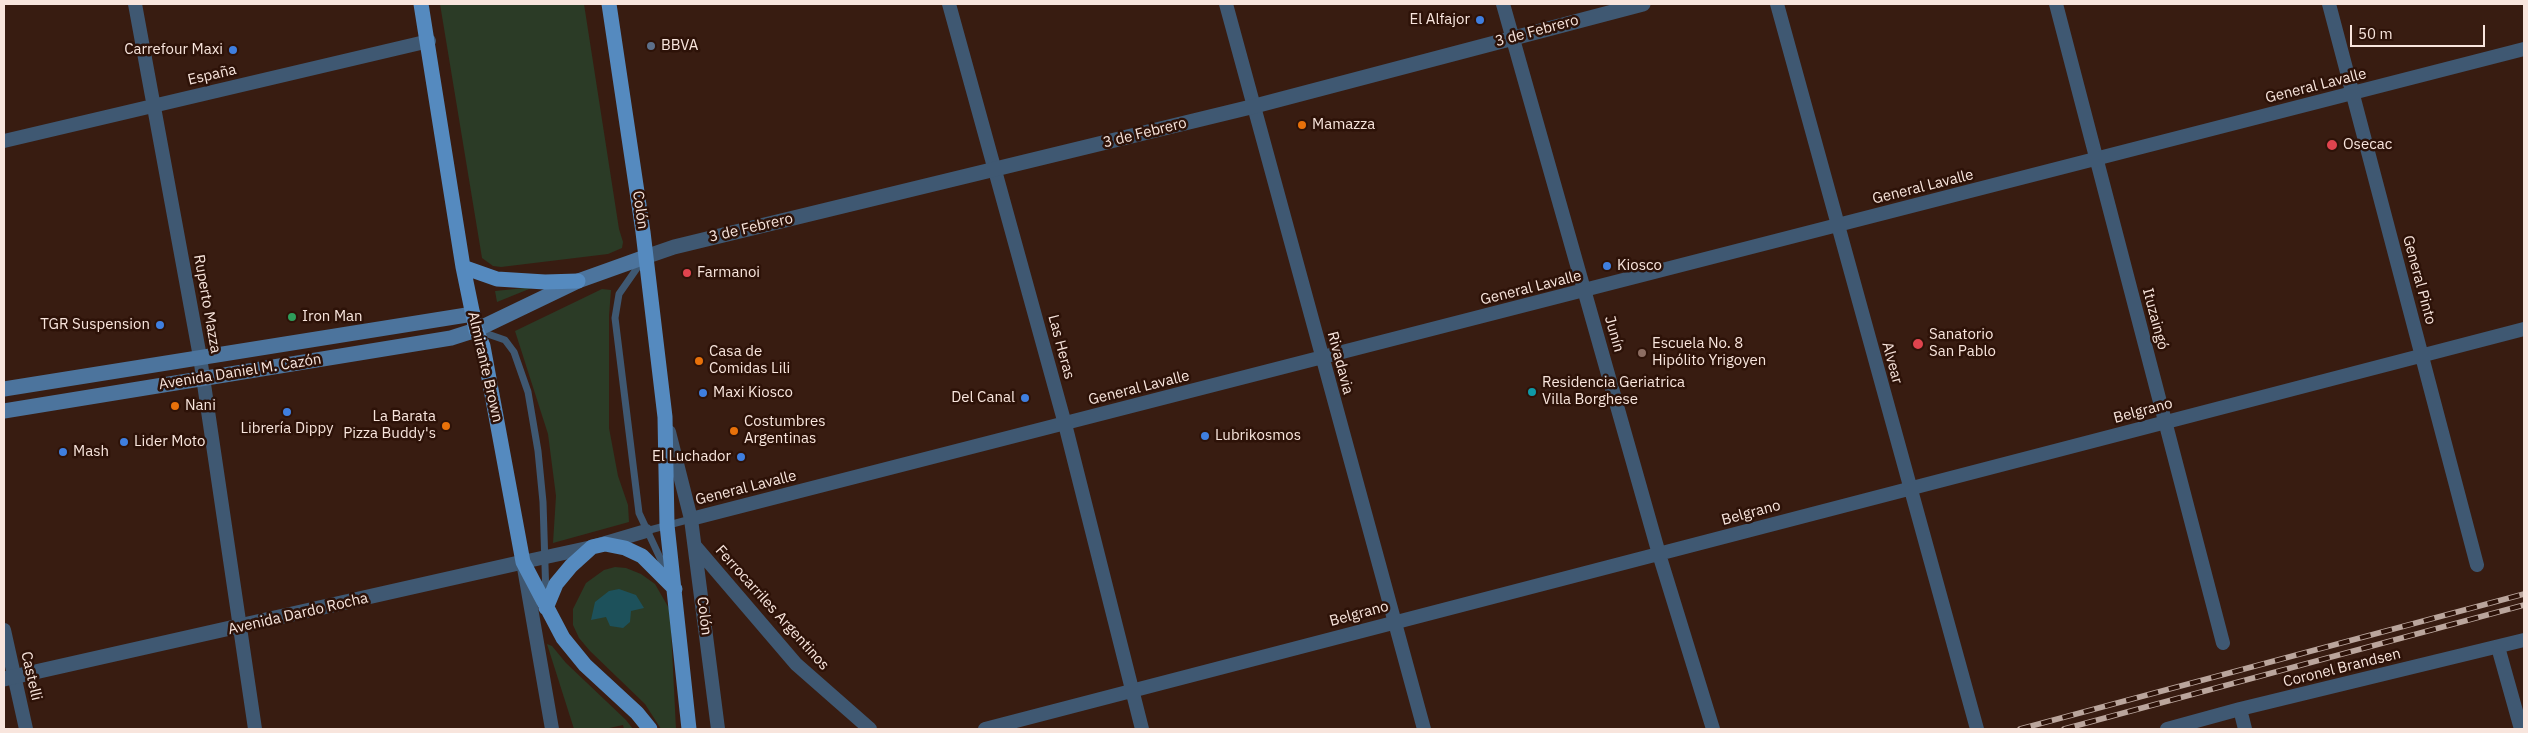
<!DOCTYPE html>
<meta charset="utf-8">
<style>
body{margin:0}
#map{position:relative;width:2528px;height:733px;overflow:hidden;background:#381c11;font-family:"IBM Plex Sans",sans-serif}
canvas{display:block}
.frame{position:absolute;inset:0;border:5px solid #f8e5dd;pointer-events:none}
.scale{position:absolute;left:2350px;top:25px;width:135px;height:22px;box-sizing:border-box;border:2px solid #f8e5dd;border-top:0;padding-left:6px;font-size:15px;line-height:18px;white-space:nowrap;color:#f8e5dd;-webkit-text-stroke:4px #2d1208;paint-order:stroke}
</style>
<div id="map">
<canvas width="2528" height="733"></canvas>
<div class="frame"></div>
<div class="scale">50 m</div>
</div>
<script>
const ctx = document.querySelector('canvas').getContext('2d');
ctx.lineJoin = 'round';
function paint(path, color) {
  ctx.fillStyle = color;
  ctx.fill(path, 'evenodd');
}
function shape(rows) {
  const path = new Path2D();
  for (const r of rows) {
    path.moveTo(r[0], r[1]);
    for (let i = 2; i < r.length; i += 2) path.lineTo(r[i], r[i + 1]);
  }
  return path;
}
function strokePath(path, color, width, dash) {
  ctx.strokeStyle = color;
  ctx.lineWidth = width;
  ctx.lineCap = dash ? 'butt' : 'round';
  ctx.setLineDash(dash || []);
  ctx.stroke(path);
}
function label(font, color, halo, rows, align = 'center') {
  ctx.font = font + ' "IBM Plex Sans",sans-serif';
  ctx.lineWidth = 5;
  ctx.setLineDash([]);
  ctx.textBaseline = 'middle';
  ctx.strokeStyle = halo;
  ctx.fillStyle = color;
  for (const [text, x, y, turn = 0] of rows) {
    ctx.save();
    ctx.translate(x, y);
    ctx.rotate((+turn || 0) * Math.PI / 180);
    ctx.textAlign = isNaN(turn) ? turn : align;
    if (halo) ctx.strokeText(text, 0, 0);
    ctx.fillText(text, 0, 0);
    ctx.restore();
  }
}
paint(shape([
 [440,4,584,4,619,229,623,242,622,248,608,254,501,267,493,266,482,258],
 [534,287,497,302,495,291],
 [602,289,611,290,609,316,609,428,618,476,628,505,629,522,553,543,556,496,548,434,515,331],
 [615,567,626,568,641,574,655,584,670,610,676,729,661,729,645,704,590,651,579,638,573,625,573,609,586,583,604,570],
 [547,644,552,646,566,663,626,720,633,729,624,729,623,725,605,729,574,729]
]), '#2b3b26');
paint(shape([
 [619,589,636,595,644,608,631,611,630,622,623,628,610,626,606,617,591,620,595,602,609,591]
]), '#1d515b');
strokePath(shape([
 [642,261,619,294,615,318,639,513,668,575],
 [479,331,505,340,514,352,528,392,538,451,543,502,546,597],
 [646,531,691,519]
]), '#3f5872', 7);
strokePath(shape([
 [135,4,200,357,255,729],
 [949,4,1065,424,1142,729],
 [1226,4,1424,729],
 [1503,4,1659,554,1713,729],
 [1777,4,1977,729],
 [2056,4,2223,643],
 [2329,4,2477,565],
 [4,141,429,41],
 [669,432,691,519,718,729],
 [691,519,2524,49],
 [695,546,796,664,870,729],
 [4,630,26,729],
 [2498,647,2521,729],
 [2240,709,2245,729],
 [552,729,523,562,592,547,646,531],
 [985,729,2524,329],
 [2167,729,2240,709,2524,640]
]), '#3f5872', 14);
strokePath(shape([
 [645,257,674,247,1255,106,1643,4],
 [4,679,523,562]
]), '#3f5872', 15);
strokePath(shape([
 [4,389,473,314],
 [4,411,451,338,476,330,578,281,645,257]
]), '#4c749d', 15);
strokePath(shape([
 [421,4,463,267,476,330,483,346,523,562,563,638,585,665,637,713,650,729],
 [609,4,643,232,665,417,667,525,689,729],
 [463,267,497,279,545,282,578,281],
 [546,608,556,584,571,566,592,547,605,544,625,548,642,556,675,589]
]), '#558abf', 15);
const rail = shape([
 [2020,729,2524,594],
 [2064,729,2524,605]
]);
strokePath(rail, '#baa59c', 5.5);
strokePath(rail, '#2d1208', 4, [11]);
for (const [x, y, r, color] of [
 [1480,20,5,"#3f7fe0"],
 [651,46,5,"#5c6f8a"],
 [233,50,5,"#3f7fe0"],
 [1302,125,5,"#e8710a"],
 [2332,145,6,"#e0444e"],
 [1607,266,5,"#3f7fe0"],
 [687,273,5,"#e0444e"],
 [292,317,5,"#2e9e5b"],
 [160,325,5,"#3f7fe0"],
 [1918,344,6,"#e0444e"],
 [1642,353,5,"#8d6e63"],
 [699,361,5,"#e8710a"],
 [1532,392,5,"#0f9aa8"],
 [703,393,5,"#3f7fe0"],
 [1025,398,5,"#3f7fe0"],
 [175,406,5,"#e8710a"],
 [287,412,5,"#3f7fe0"],
 [446,426,5,"#e8710a"],
 [734,431,5,"#e8710a"],
 [1205,436,5,"#3f7fe0"],
 [124,442,5,"#3f7fe0"],
 [63,452,5,"#3f7fe0"],
 [741,457,5,"#3f7fe0"]
]) {
  const dot = new Path2D();
  dot.arc(x, y, r, 0, 2 * Math.PI);
  ctx.fillStyle = color;
  ctx.fill(dot);
  strokePath(dot, '#2d1208', 2);
}
label('15px', '#f8e5dd', '#2d1208', [
 ["El Alfajor",1470,20,"right"],
 ["BBVA",661,46],
 ["Carrefour Maxi",223,50,"right"],
 ["Mamazza",1312,125],
 ["Osecac",2343,145],
 ["Kiosco",1617,266],
 ["Farmanoi",697,273],
 ["Iron Man",302,317],
 ["TGR Suspension",150,325,"right"],
 ["Sanatorio",1929,335],
 ["San Pablo",1929,352],
 ["Escuela No. 8",1652,344],
 ["Hipólito Yrigoyen",1652,361],
 ["Casa de",709,352],
 ["Comidas Lili",709,369],
 ["Residencia Geriatrica",1542,383],
 ["Villa Borghese",1542,400],
 ["Maxi Kiosco",713,393],
 ["Del Canal",1015,398,"right"],
 ["Nani",185,406],
 ["La Barata",436,417,"right"],
 ["Pizza Buddy's",436,434,"right"],
 ["Costumbres",744,422],
 ["Argentinas",744,439],
 ["Librería Dippy",287,429,"center"],
 ["Lubrikosmos",1215,436],
 ["Lider Moto",134,442],
 ["Mash",73,452],
 ["El Luchador",731,457,"right"]
], 'left');
label('15px', '#f8e5dd', '#2d1208', [
 ["3 de Febrero",1537,31,-15],
 ["España",212,75,-13],
 ["General Lavalle",2316,86,-14],
 ["3 de Febrero",1145,133,-14],
 ["General Lavalle",1923,187,-14],
 ["Colón",640,210,82],
 ["3 de Febrero",751,228,-13],
 ["General Pinto",2419,280,75],
 ["General Lavalle",1531,288,-14],
 ["Ruperto Mazza",207,304,80],
 ["Ituzaingó",2155,319,75],
 ["Junín",1614,334,74],
 ["Las Heras",1061,347,75],
 ["Rivadavia",1340,363,75],
 ["Alvear",1892,363,75],
 ["Almirante Brown",485,367,77],
 ["Avenida Daniel M. Cazón",240,372,-9],
 ["General Lavalle",1139,388,-14],
 ["Belgrano",2143,411,-15],
 ["General Lavalle",746,488,-14],
 ["Belgrano",1751,513,-15],
 ["Ferrocarriles Argentinos",772,608,48],
 ["Avenida Dardo Rocha",298,614,-13],
 ["Belgrano",1359,614,-15],
 ["Colón",704,616,83],
 ["Coronel Brandsen",2342,668,-14],
 ["Castelli",31,676,77]
]);
</script>
